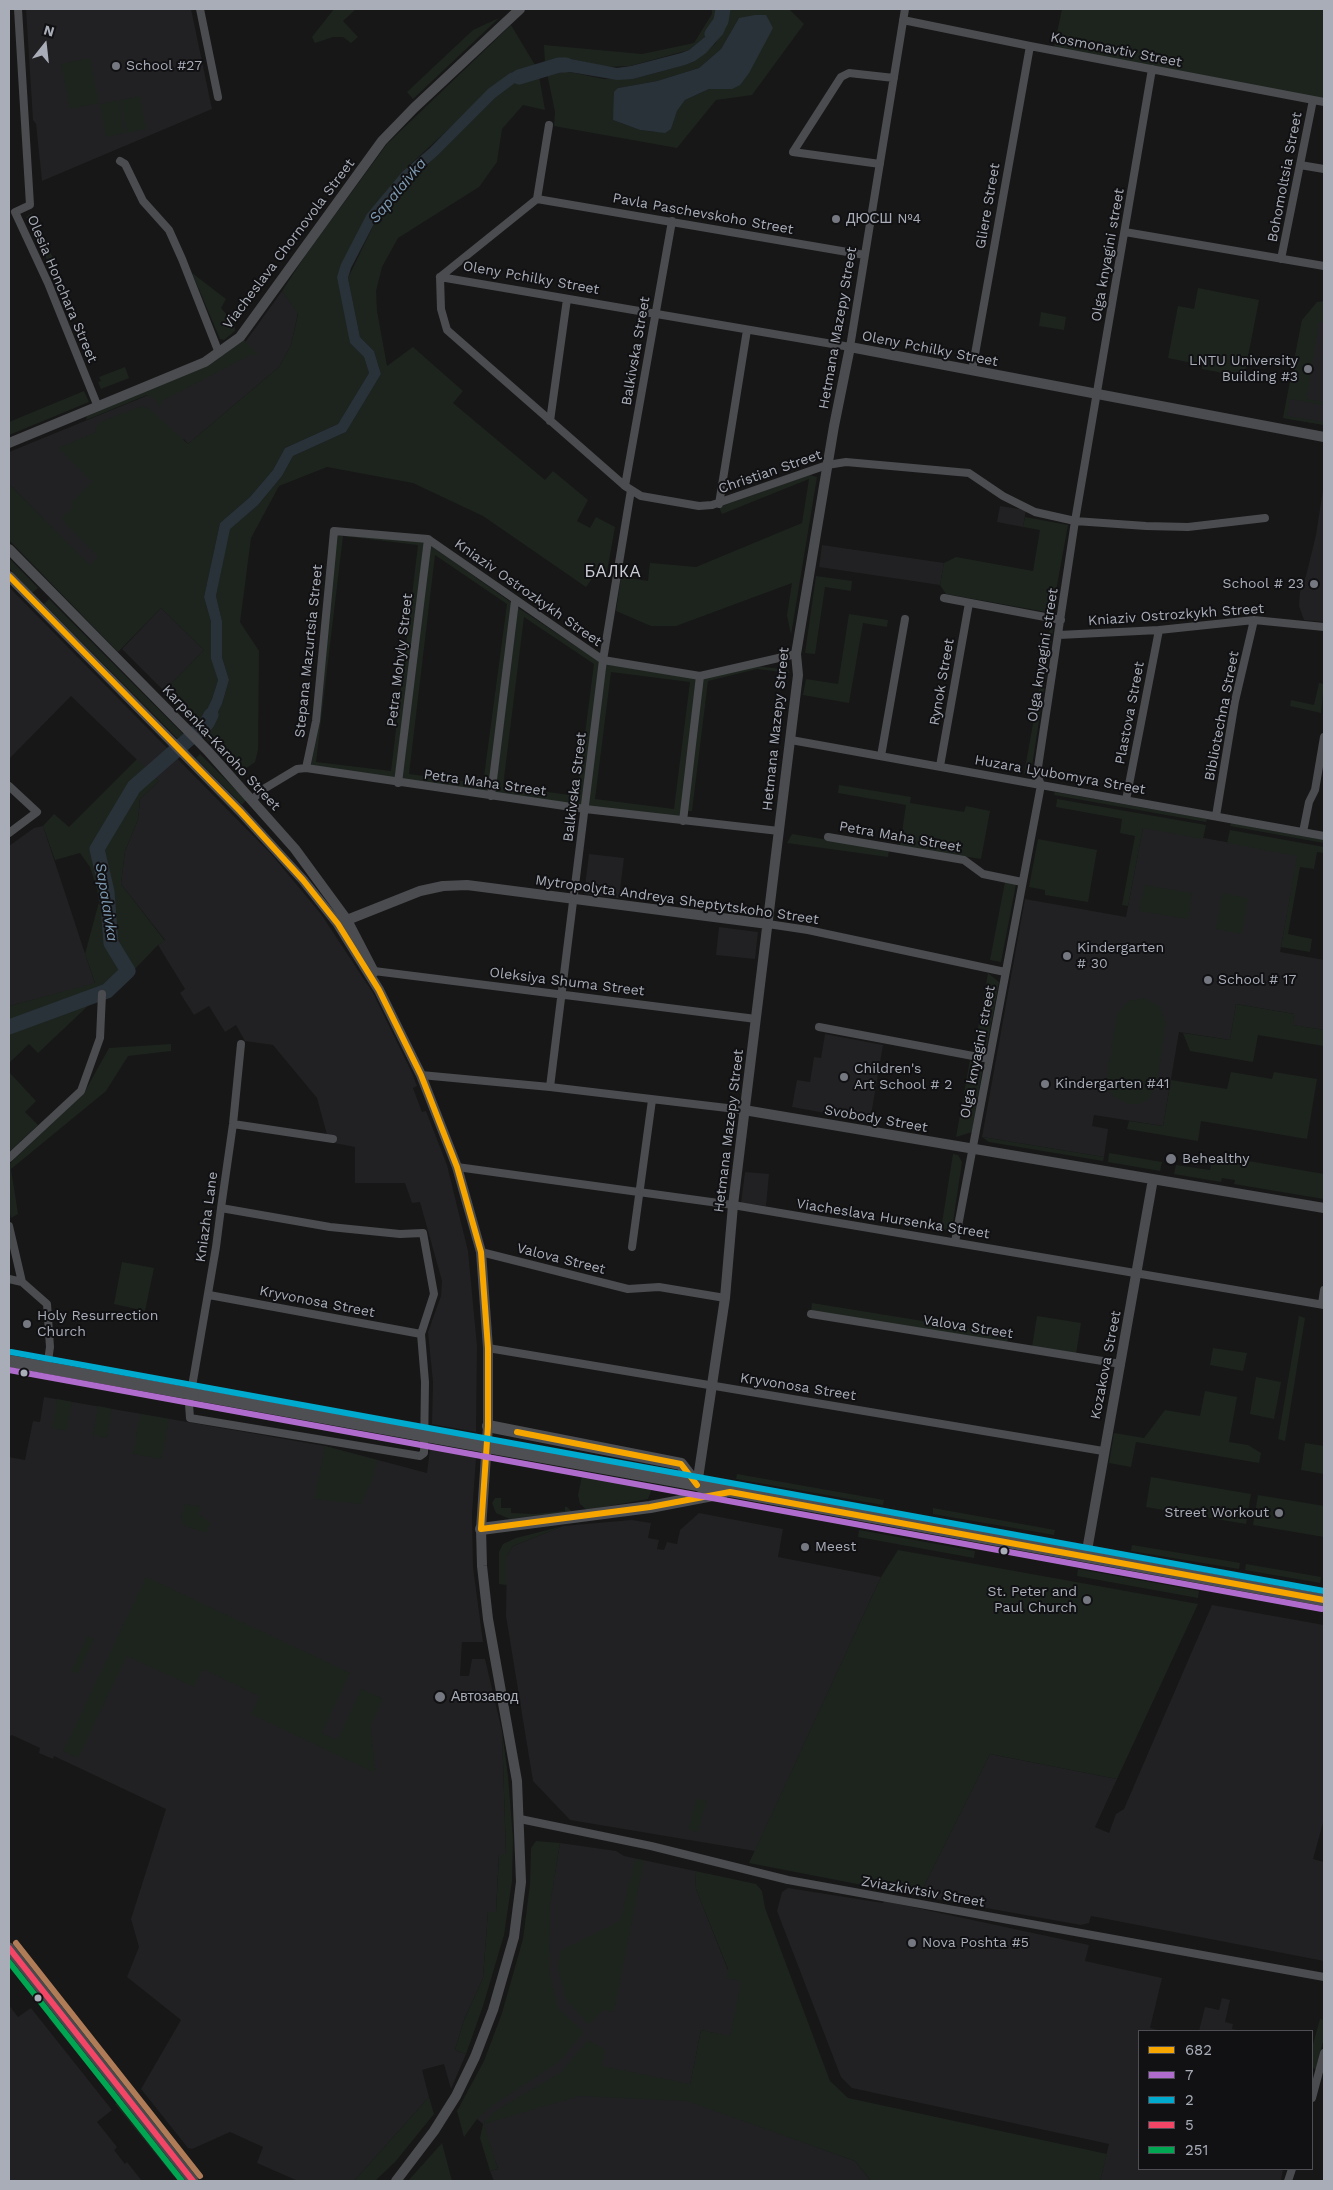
<!DOCTYPE html>
<meta charset="utf-8">
<style>
body{margin:0}
#map{position:relative;width:1333px;height:2190px;overflow:hidden;background:#171717;font-family:"Work Sans",sans-serif}
canvas{display:block}
.frame{position:absolute;inset:0;border:10px solid #a8adb8;pointer-events:none}
.legend{position:absolute;left:1138px;top:2030px;width:175px;height:140px;box-sizing:border-box;background:#111113;border:1px solid #4d4f55;margin:0;padding:6px 9px;list-style:none;font-size:15px;color:#a8adb8}
.legend li{display:flex;align-items:center;gap:10px;height:25px}
.legend b{width:25px;border:1px solid #4d4f55}
.north{position:absolute;left:20px;top:20px;width:50px;height:50px;-webkit-text-stroke:4px #111113;paint-order:stroke;rotate:16deg;font-size:14px;font-weight:700;line-height:20px;text-align:center;color:#a8adb8}
.north::after{content:'';display:block;margin:auto;width:18px;height:22px;background:#a8adb8;clip-path:polygon(50% 0,100% 100%,50% 72%,0 100%)}
</style>
<div id="map">
<canvas width="1333" height="2190"></canvas>
<div class="frame"></div>
<ul class="legend">
<li><b style="height:6px;background:#f7a600"></b>682</li>
<li><b style="height:6px;background:#b06ccc"></b>7</li>
<li><b style="height:6px;background:#00a9ce"></b>2</li>
<li><b style="height:6px;background:#f34667"></b>5</li>
<li><b style="height:6px;background:#00a651"></b>251</li>
</ul>
<div class="north">N</div>
</div>
<script>
const ctx = document.querySelector('canvas').getContext('2d');
ctx.lineJoin = 'round';
function paint(path, color) {
  ctx.fillStyle = color;
  ctx.fill(path, 'evenodd');
}
function shape(rows) {
  const path = new Path2D();
  for (const r of rows) {
    path.moveTo(r[0], r[1]);
    for (let i = 2; i < r.length; i += 2) path.lineTo(r[i], r[i + 1]);
  }
  return path;
}
function strokePath(path, color, width, dash) {
  ctx.strokeStyle = color;
  ctx.lineWidth = width;
  ctx.lineCap = dash ? 'butt' : 'round';
  ctx.setLineDash(dash || []);
  ctx.stroke(path);
}
function label(font, color, halo, rows, align = 'center') {
  ctx.font = font + ' "Work Sans",sans-serif';
  ctx.lineWidth = 4;
  ctx.setLineDash([]);
  ctx.textBaseline = 'middle';
  ctx.strokeStyle = halo;
  ctx.fillStyle = color;
  for (const [text, x, y, turn = 0] of rows) {
    ctx.save();
    ctx.translate(x, y);
    ctx.rotate((+turn || 0) * Math.PI / 180);
    ctx.textAlign = isNaN(turn) ? turn : align;
    if (halo) ctx.strokeText(text, 0, 0);
    ctx.fillText(text, 0, 0);
    ctx.restore();
  }
}
paint(shape([
 [26,9,191,9,212,109,42,181,36,124,33,120],
 [282,291,298,313,291,345,279,367,188,444,184,439,110,586,9,484,9,452,212,369,246,341],
 [1324,301,1324,425,1283,418,1302,320],
 [1324,483,1324,622,1304,620,1299,606,1300,592,1306,576,1316,535],
 [1000,506,1026,510,1023,527,997,522],
 [822,545,944,563,940,585,819,567],
 [9,587,272,855,321,914,373,993,412,1073,417,1086,413,1088,422,1112,426,1111,447,1165,468,1251,477,1346,476,1432,432,1424,433,1382,428,1332,441,1296,442,1281,420,1202,412,1203,405,1183,355,1183,355,1147,329,1142,317,1098,273,1045,245,1041,236,1025,225,1032,209,1006,194,1015,180,993,185,989,158,945,165,940,121,884,125,851,138,820,140,799,159,781,71,696,9,759],
 [161,608,204,650,164,691,122,649],
 [43,826,95,984,9,1006,9,846,34,828],
 [1143,827,1298,855,1280,952,1324,960,1324,1030,1292,1025,1294,1014,1236,1004,1230,1040,1179,1032,1163,1126,1094,1115,1092,1126,1108,1129,1104,1157,982,1137,1025,899,1126,917],
 [589,854,624,858,619,898,584,894],
 [719,927,758,932,755,959,716,955],
 [825,1034,883,1045,870,1121,792,1107,797,1080,810,1082,814,1057,821,1058],
 [745,1172,769,1174,766,1206,741,1203],
 [44,1397,325,1446,427,1473,430,1449,476,1458,472,1514,473,1567,483,1642,462,1642,460,1676,469,1676,472,1659,485,1659,502,1731,506,1855,499,1855,496,1912,488,1912,483,1978,464,2020,455,2050,466,2054,451,2089,444,2064,422,2070,429,2097,354,2181,298,2181,257,2163,263,2147,230,2132,192,2149,188,2148,141,2089,181,2020,127,1977,139,1947,131,1919,166,1809,54,1756,53,1759,39,1753,40,1748,12,1735,9,1737,9,1457,25,1460,33,1421,40,1422],
 [699,1513,783,1529,778,1557,881,1577,755,1851,570,1820,533,1781,506,1616,507,1556,513,1546,563,1526,632,1520,651,1523,648,1538,659,1540,657,1549,664,1550,667,1542,677,1544,680,1530],
 [1212,1605,1324,1625,1324,1819,1313,1859,1324,1862,1324,1961,1091,1916,1089,1923,1081,1925,919,1896,990,1754,1117,1779,1095,1827,1109,1833,1116,1814,1124,1809],
 [560,1843,616,1851,624,1856,695,1871,696,1889,728,1970,742,1981,730,2037,701,2030,687,2100,855,2161,871,2181,494,2181,490,2171,498,2169,483,2124,477,2119,518,2043,541,1956],
 [788,1888,883,1903,884,1901,1089,1945,1085,1961,1162,1978,1150,2028,1162,2031,1139,2031,1139,2169,1283,2169,1281,2181,1100,2181,1109,2144,852,2088,841,2077,777,1911,782,1892],
 [1222,1998,1230,2000,1225,2022,1233,2024,1232,2029,1243,2031,1199,2031,1205,2007,1219,2010],
 [9,2005,18,2017,31,2008,112,2110,97,2122,117,2147,114,2150,125,2164,127,2162,142,2181,9,2181]
]), '#212123');
paint(shape([
 [334,9,356,9,343,21,358,37,351,43,343,37,333,37,315,43,312,37],
 [712,9,789,9,804,24,752,95,716,100,677,148,554,126,555,112,547,73,570,72,604,79,633,79,684,65,695,61,715,44,729,21,718,16,706,36,689,50,630,66,606,67,571,59,545,63,544,45,642,54,694,43,712,14],
 [739,18,732,89,709,89,685,100,677,111,671,129,656,132,640,130,613,120,618,88,657,81,699,68,721,49],
 [1062,9,1324,9,1324,101,1054,47],
 [499,18,413,99,407,92,473,30],
 [511,25,535,65,510,73,403,171,341,264,350,343,364,357,369,373,338,424,285,448,273,470,250,497,220,523,204,597,211,622,211,659,218,680,212,699,202,720,195,726,162,693,204,650,161,608,118,652,9,540,9,484,90,565,98,557,62,520,62,517,73,507,70,503,92,482,58,448,96,432,95,428,100,422,142,406,150,409,188,444,279,367,291,345,298,314,282,291,307,253,387,144],
 [90,58,99,103,70,109,61,64],
 [539,76,545,110,523,105,502,129,497,162,479,187,398,238,382,267,376,291,377,311,387,366,413,347,463,391,453,403,545,480,553,471,588,500,577,521,590,528,596,517,615,527,606,577,596,573,586,587,483,516,413,483,327,467,279,486,251,538,240,622,259,651,258,750,255,762,241,772,202,734,211,726,222,704,229,680,222,657,222,621,216,596,229,529,258,505,282,476,293,456,346,432,381,374,374,351,360,337,348,278,376,220,411,178,437,156,495,98,515,83],
 [140,96,146,129,127,133,121,100],
 [119,100,125,133,106,137,100,104],
 [32,213,55,262,49,265,35,230,26,217],
 [192,273,226,299,221,308,234,323,235,331,224,340,220,339],
 [1198,288,1259,300,1244,377,1202,369,1202,365,1168,358,1178,306,1194,309],
 [1324,301,1324,322,1319,322,1307,399,1324,402,1324,405,1290,399,1287,416,1324,422,1324,425,1283,418,1302,320,1317,302],
 [1041,312,1066,317,1064,330,1039,326],
 [244,340,259,355,250,355,162,401,160,408,155,399,147,395,86,420,87,416,216,360],
 [125,367,129,378,101,389,98,382,101,381,99,377],
 [84,391,89,402,9,435,9,422],
 [809,475,817,477,791,635,787,615,792,583,676,626,651,626,616,611,621,577,648,581,650,563,696,567,802,523,809,479,722,514,719,507],
 [1025,517,1068,525,1052,613,946,594,940,585,944,563,956,557,1033,571,1040,530,1023,527],
 [337,535,424,542,395,780,310,766],
 [343,536,418,545,391,771,316,762],
 [430,545,512,603,489,793,401,781],
 [435,555,507,604,483,784,409,774],
 [9,558,38,588,32,593,9,568],
 [816,576,852,581,851,591,825,587,815,654,805,653],
 [49,599,183,734,178,739,44,604],
 [517,607,600,662,582,806,495,794],
 [524,617,594,664,577,796,503,786],
 [849,614,888,620,887,627,863,623,849,703,803,695,806,679,838,684],
 [1051,623,1053,631,1032,766,1024,774],
 [606,664,697,679,681,817,588,806],
 [611,672,690,682,674,809,595,799],
 [757,666,788,670,790,673,757,669,708,681,692,811,687,811,702,679],
 [1319,683,1324,684,1321,713,1290,706,1291,700,1314,705],
 [200,754,246,800,242,805,196,758],
 [137,759,159,781,140,799,138,820,125,851,121,884,165,941,158,945,106,999,91,1003,38,1053,29,1044,9,1063,9,1006,95,983,85,954,99,902,97,889,90,867,80,853,55,860,43,826,54,814,69,827],
 [839,785,911,797,910,803,964,812,966,806,990,811,981,859,900,846,906,805,838,793],
 [1055,792,1207,819,1206,822,1054,795],
 [1057,799,1206,825,1203,839,1143,828,1128,906,1122,905,1135,836,1120,833,1122,819,1056,807],
 [1231,823,1324,840,1324,843,1230,826],
 [1230,830,1324,847,1324,853,1317,852,1314,869,1300,867,1288,934,1312,939,1310,952,1281,947,1297,856,1227,843],
 [792,834,889,850,888,857,787,843],
 [1038,839,1097,850,1088,902,1045,895,1045,890,1029,887],
 [1005,882,1016,884,1001,962,990,960],
 [1144,885,1192,893,1188,919,1139,911],
 [1222,893,1248,898,1242,934,1216,929],
 [988,973,999,982,987,1046,974,1051],
 [1145,998,1160,1007,1166,1022,1157,1084,1149,1099,1139,1104,1128,1104,1113,1096,1107,1086,1107,1075,1117,1014,1128,1001],
 [1236,1004,1294,1014,1293,1025,1324,1030,1324,1046,1258,1035,1253,1062,1190,1051,1183,1033,1230,1040],
 [171,1044,171,1051,128,1056,106,1091,11,1169,18,1214,11,1218,9,1210,9,1164,84,1093,109,1048],
 [970,1060,982,1072,972,1132,956,1137],
 [9,1072,36,1101,25,1112,38,1125,9,1152],
 [1231,1072,1272,1079,1274,1072,1317,1079,1307,1139,1201,1121,1198,1141,1127,1129,1129,1121,1163,1126,1171,1080,1227,1089],
 [982,1137,1104,1157,1103,1161,989,1142],
 [1109,1153,1162,1162,1160,1171,1108,1162],
 [953,1154,958,1155,962,1162,953,1222,946,1230,941,1229],
 [1213,1155,1324,1174,1324,1199,1234,1184,1235,1180,1222,1178,1221,1182,1174,1174,1176,1165,1210,1170],
 [122,1262,154,1268,145,1311,114,1304],
 [812,1303,1009,1335,1007,1343,811,1311],
 [1037,1316,1081,1323,1076,1354,1032,1347],
 [1299,1316,1305,1318,1285,1441,1278,1439],
 [1213,1348,1247,1353,1243,1371,1210,1365],
 [1256,1377,1281,1382,1274,1419,1250,1414],
 [1205,1391,1237,1397,1229,1442,1248,1445,1261,1453,1259,1463,1136,1442,1131,1467,1109,1463,1114,1433,1144,1438,1165,1410,1200,1416],
 [57,1399,72,1402,67,1431,52,1428],
 [98,1406,112,1409,107,1438,93,1435],
 [140,1414,169,1419,162,1459,133,1454],
 [1305,1443,1324,1446,1324,1474,1301,1470],
 [325,1446,377,1460,372,1481,361,1504,314,1499],
 [737,1474,884,1500,883,1505,736,1479],
 [582,1476,652,1489,648,1499,587,1510,580,1504,578,1495],
 [1151,1477,1251,1494,1246,1524,1146,1507],
 [1258,1495,1324,1506,1324,1537,1253,1525],
 [495,1498,501,1498,501,1508,511,1508,511,1513,535,1514,565,1511,565,1507,567,1507,572,1512,510,1519,496,1513,492,1503],
 [185,1504,201,1507,198,1514,211,1523,206,1533,183,1525,181,1517],
 [933,1508,1055,1530,1054,1535,933,1514],
 [563,1526,513,1546,507,1556,507,1585,499,1584,499,1552,503,1544,516,1538],
 [859,1530,975,1551,974,1558,858,1537],
 [1132,1545,1240,1563,1239,1569,1131,1551],
 [898,1550,1198,1604,1117,1779,990,1754,919,1896,749,1863,881,1577],
 [1246,1564,1321,1577,1320,1583,1245,1570],
 [1078,1569,1199,1591,1198,1598,1077,1576],
 [146,1577,350,1673,322,1733,337,1740,361,1689,383,1699,371,1725,375,1773,251,1714,259,1696,203,1669,194,1687,127,1656,78,1758,63,1751],
 [87,1636,94,1639,78,1674,71,1671],
 [502,1731,508,1776,513,1839,512,1881,504,1935,483,2006,466,2054,455,2050,464,2020,483,1978,488,1912,496,1912,499,1855,506,1854],
 [696,1799,707,1801,698,1832,688,1829],
 [536,1841,560,1843,550,1906,549,1970,558,2008,584,2032,559,2062,493,2105,477,2119,464,2137,457,2111,484,2061,502,2013,523,1939,530,1884,531,1848],
 [635,1859,644,1861,614,2012,603,2010,589,2025,566,2000,558,1969,560,1951,620,1921],
 [695,1871,756,1884,762,1891,765,1908,830,2081,848,2098,1107,2154,1100,2181,871,2181,855,2161,687,2101,579,2096,484,2124,498,2169,490,2171,480,2138,483,2124,494,2112,561,2072,588,2040,605,2050,602,2066,690,2084,701,2030,730,2036,741,1981,726,1978,728,1969,696,1889],
 [51,2016,103,2079,100,2081,48,2018],
 [1320,2019,1324,2020,1324,2038,1316,2069,1312,2068,1312,2048],
 [429,2097,434,2114,395,2162,375,2181,354,2181],
 [118,2102,121,2103,175,2169,174,2177,115,2104],
 [442,2143,452,2181,408,2181]
]), '#1d241e');
paint(shape([
 [755,15,766,15,773,28,749,73,740,85,732,89,709,89,685,100,677,111,671,129,665,133,640,130,613,120,614,92,618,88,657,81,699,68,721,49,739,18],
 [718,16,729,20,723,34,706,53,695,61,685,65,633,79,617,80,570,72,547,73,545,63,557,59,571,59,617,68,631,66,681,53,689,50,706,36],
 [535,65,539,76,515,83,495,98,437,156,411,178,376,220,351,268,348,278,360,337,374,351,381,374,346,432,293,456,282,476,258,505,230,529,216,596,222,621,222,657,229,680,222,704,211,726,202,734,195,726,202,720,212,699,218,680,211,659,211,622,204,597,220,523,250,497,273,470,285,448,338,424,369,373,364,357,350,343,337,277,341,264,367,214,403,171,430,148,488,89,510,73]
]), '#2a3239');
strokePath(shape([
 [712,34,721,21,723,9],
 [519,77,559,65,566,65],
 [9,1027,107,991,128,971,111,943,107,892,97,849,134,787,207,723,211,715]
]), '#2a3239', 15);
strokePath(shape([
 [18,9,30,205,15,212,48,283,98,407],
 [200,9,218,97],
 [903,20,1030,46,1324,102],
 [120,161,125,164,143,201,169,230,182,259,219,353],
 [880,164,793,152,841,77,849,73,894,78],
 [1300,165,1324,169],
 [537,199,865,255],
 [1125,232,1324,266],
 [1281,259,1313,100],
 [440,277,441,309,447,330,625,486,641,496,699,506,712,505,827,465,846,462,969,473,1003,496,1035,512,1075,521,1146,526,1188,527,1265,518],
 [440,277,850,347,905,9],
 [440,277,537,199,549,125],
 [972,371,1030,46],
 [550,421,567,299],
 [625,486,672,221],
 [719,504,747,330],
 [944,598,1061,620],
 [1059,635,1159,630,1254,620,1324,627],
 [791,740,1324,836],
 [881,756,905,619],
 [940,766,969,603],
 [306,768,316,721,334,531,428,539,603,660,700,676,796,654],
 [398,783,428,539],
 [9,786,37,812,9,833],
 [491,796,515,601],
 [252,800,262,790,297,769,306,768,585,809,779,831],
 [1126,800,1159,630],
 [1216,816,1235,701,1254,620],
 [683,821,700,676],
 [1303,832,1309,802,1315,790,1324,737],
 [828,837,964,860,983,874,1022,882],
 [768,924,808,930,1005,972],
 [374,971,756,1019],
 [819,1027,989,1059],
 [421,1075,550,1087,744,1110],
 [550,1087,603,660,631,490],
 [233,1124,333,1139],
 [9,1158,81,1091,100,1038,102,994],
 [457,1167,733,1205,1324,1305],
 [221,1208,330,1227,400,1234,423,1233,434,1294,421,1334,425,1382,424,1453,420,1456,190,1418,189,1404,216,1247,221,1208,233,1124,241,1044],
 [9,1226,22,1282,47,1304,50,1347,47,1368],
 [955,1242,1041,785,1037,774,1075,521,1152,69],
 [632,1247,652,1100],
 [481,1252,628,1289,659,1287,725,1298],
 [9,1279,22,1282],
 [209,1295,421,1334],
 [1322,1304,1324,1290],
 [811,1314,1121,1364],
 [488,1348,1103,1451],
 [520,1819,651,1846,788,1880,1324,1977],
 [1312,2098,1324,2053],
 [1288,2181,1292,2169]
]), '#4b4c50', 8);
strokePath(shape([
 [9,443,205,362,240,337,382,141,414,108,520,9],
 [9,549,207,750,295,849,347,920,374,972],
 [9,576,240,811,303,880,338,924,379,990,421,1075,457,1167,481,1252,488,1348,488,1426,481,1529,482,1566,488,1619,517,1781,521,1882,514,1937,493,2010,475,2057,456,2096,434,2131,396,2181],
 [347,920,420,891,443,886,467,885,768,924],
 [744,1110,1324,1208],
 [697,1485,725,1298,733,1205,798,675,796,654,834,426,850,347,1324,437],
 [1086,1556,1153,1179]
]), '#4b4c50', 10);
strokePath(shape([
 [9,1948,193,2181]
]), '#4a4a4e', 11);
strokePath(shape([
 [9,1361,204,1396],
 [488,1426,681,1464,697,1485],
 [654,1477,1324,1600],
 [481,1529,650,1507,723,1493]
]), '#4d4f52', 12);
strokePath(shape([
 [204,1396,654,1477]
]), '#4d4f52', 12);
strokePath(shape([
 [9,576,240,811,303,880,338,924,379,990,421,1075,457,1167,481,1252,488,1348,488,1426,481,1529],
 [517,1432,681,1464,697,1485],
 [481,1529,650,1507,730,1492,1324,1600]
]), '#f7a600', 6);
strokePath(shape([
 [9,1370,1322,1609]
]), '#b06ccc', 6);
strokePath(shape([
 [11,1352,1324,1591]
]), '#00a9ce', 6);
strokePath(shape([
 [9,1948,193,2181]
]), '#f34667', 6);
strokePath(shape([
 [9,1962,182,2181]
]), '#00a651', 6);
strokePath(shape([
 [16,1943,200,2176]
]), '#b07c57', 6);
for (const [x, y, r, color] of [
 [116,66,5,"#757880"],
 [836,219,5,"#757880"],
 [1308,369,5,"#757880"],
 [1314,584,5,"#757880"],
 [1067,956,5,"#757880"],
 [1208,980,5,"#757880"],
 [844,1077,5,"#757880"],
 [1045,1084,5,"#757880"],
 [1171,1159,6,"#757880"],
 [27,1324,5,"#757880"],
 [24,1373,4.5,"#a8adb8"],
 [1279,1513,5,"#757880"],
 [805,1547,5,"#757880"],
 [1004,1551,4.5,"#a8adb8"],
 [1087,1600,5,"#757880"],
 [440,1697,6,"#757880"],
 [912,1943,5,"#757880"],
 [38,1998,4.5,"#a8adb8"]
]) {
  const dot = new Path2D();
  dot.arc(x, y, r, 0, 2 * Math.PI);
  ctx.fillStyle = color;
  ctx.fill(dot);
  strokePath(dot, '#111113', 2);
}
label('14px', '#a8adb8', '#111113', [
 ["Kosmonavtiv Street",1116,50,11],
 ["Bohomoltsia Street",1285,177,-79],
 ["Gliere Street",988,206,-80],
 ["Pavla Paschevskoho Street",703,214,10],
 ["Viacheslava Chornovola Street",289,244,-53],
 ["Olga knyagini street",1108,255,-80],
 ["Oleny Pchilky Street",531,278,10],
 ["Olesia Honchara Street",62,289,67],
 ["Hetmana Mazepy Street",838,328,-80],
 ["Oleny Pchilky Street",930,349,11],
 ["Balkivska Street",636,351,-80],
 ["Christian Street",770,472,-19],
 ["Kniaziv Ostrozkykh Street",528,593,35],
 ["Kniaziv Ostrozkykh Street",1176,615,-4],
 ["Stepana Mazurtsia Street",309,651,-84],
 ["Olga knyagini street",1043,655,-81],
 ["Petra Mohyly Street",400,660,-83],
 ["Rynok Street",942,682,-80],
 ["Plastova Street",1130,713,-79],
 ["Bibliotechna Street",1222,716,-79],
 ["Hetmana Mazepy Street",776,729,-84],
 ["Karpenka-Karoho Street",221,748,47],
 ["Huzara Lyubomyra Street",1060,775,10],
 ["Petra Maha Street",485,783,8],
 ["Balkivska Street",575,787,-83],
 ["Petra Maha Street",900,837,10],
 ["Mytropolyta Andreya Sheptytskoho Street",677,900,8],
 ["Oleksiya Shuma Street",567,982,7],
 ["Olga knyagini street",978,1052,-79],
 ["Svobody Street",876,1119,10],
 ["Hetmana Mazepy Street",729,1131,-83],
 ["Kniazha Lane",207,1217,-82],
 ["Viacheslava Hursenka Street",893,1219,9],
 ["Valova Street",561,1259,14],
 ["Kryvonosa Street",317,1302,11],
 ["Valova Street",968,1327,9],
 ["Kozakova Street",1106,1365,-79],
 ["Kryvonosa Street",798,1387,9],
 ["Zviazkivtsiv Street",923,1892,10]
]);
label('14px', '#a8adb8', '#111113', [
 ["School #27",126,66],
 ["ДЮСШ №4",846,219],
 ["LNTU University",1298,361,"right"],
 ["Building #3",1298,377,"right"],
 ["School # 23",1304,584,"right"],
 ["Kindergarten",1077,948],
 ["# 30",1077,964],
 ["School # 17",1218,980],
 ["Children's",854,1069],
 ["Art School # 2",854,1085],
 ["Kindergarten #41",1055,1084],
 ["Behealthy",1182,1159],
 ["Holy Resurrection",37,1316],
 ["Church",37,1332],
 ["Street Workout",1269,1513,"right"],
 ["Meest",815,1547],
 ["St. Peter and",1077,1592,"right"],
 ["Paul Church",1077,1608,"right"],
 ["Автозавод",451,1697],
 ["Nova Poshta #5",922,1943]
], 'left');
label('italic 15px', '#7f9bb3', '#111113', [
 ["Sapalaivka",398,191,-50],
 ["Sapalaivka",106,902,81]
]);
ctx.letterSpacing = '1px';
label('16px', '#c9ccd4', '#111113', [
 ["БАЛКА",613,572]
]);
ctx.letterSpacing = '0px';
</script>
